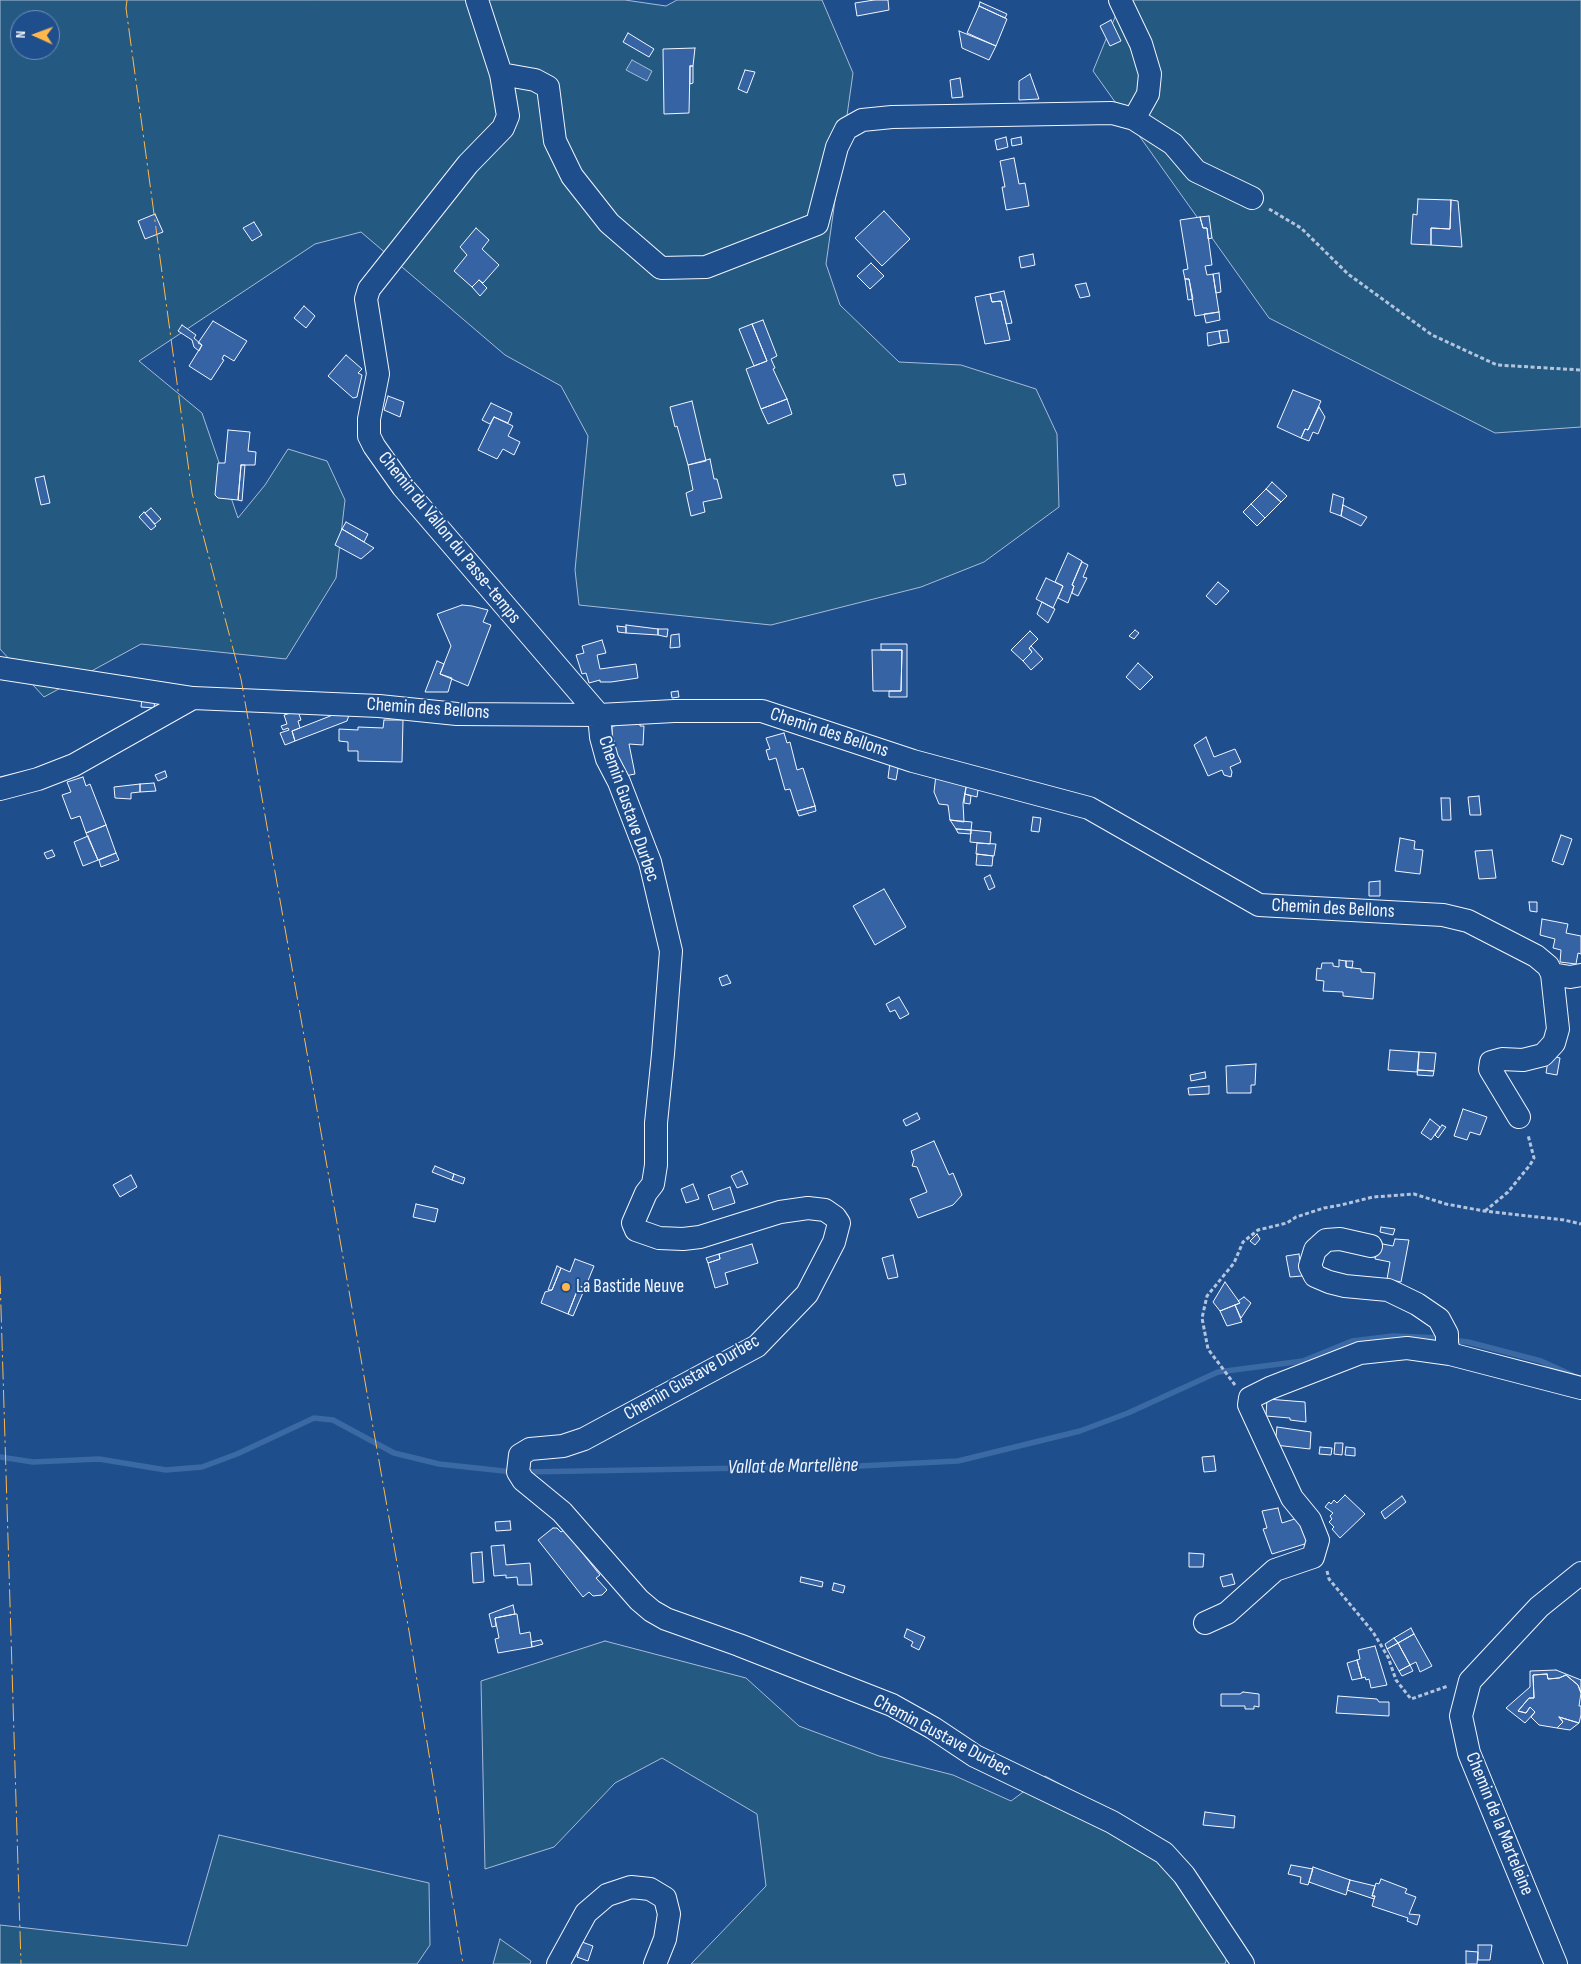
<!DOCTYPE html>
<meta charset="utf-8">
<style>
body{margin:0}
#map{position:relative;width:1581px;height:1964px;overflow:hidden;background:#1f4e8c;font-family:"Sofia Sans Condensed",sans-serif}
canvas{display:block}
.north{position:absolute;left:10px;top:10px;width:50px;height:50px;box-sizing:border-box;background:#1f4e8c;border:1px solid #7391ba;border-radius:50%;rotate:272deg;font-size:14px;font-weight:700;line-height:20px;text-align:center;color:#f2f6ff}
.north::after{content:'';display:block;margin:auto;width:18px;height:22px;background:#ffb74d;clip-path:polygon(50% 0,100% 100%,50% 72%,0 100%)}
</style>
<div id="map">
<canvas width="1581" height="1964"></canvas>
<div class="north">N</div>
</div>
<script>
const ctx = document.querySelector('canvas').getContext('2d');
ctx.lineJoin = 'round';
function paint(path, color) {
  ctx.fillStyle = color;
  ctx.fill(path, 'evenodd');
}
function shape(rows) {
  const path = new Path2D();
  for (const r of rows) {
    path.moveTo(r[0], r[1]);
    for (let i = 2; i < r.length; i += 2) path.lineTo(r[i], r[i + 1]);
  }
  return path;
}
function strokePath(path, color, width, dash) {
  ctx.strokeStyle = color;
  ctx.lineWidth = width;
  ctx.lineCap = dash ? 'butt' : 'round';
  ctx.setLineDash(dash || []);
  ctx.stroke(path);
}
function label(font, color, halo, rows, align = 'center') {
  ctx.font = font + ' "Sofia Sans Condensed",sans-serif';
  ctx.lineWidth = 4;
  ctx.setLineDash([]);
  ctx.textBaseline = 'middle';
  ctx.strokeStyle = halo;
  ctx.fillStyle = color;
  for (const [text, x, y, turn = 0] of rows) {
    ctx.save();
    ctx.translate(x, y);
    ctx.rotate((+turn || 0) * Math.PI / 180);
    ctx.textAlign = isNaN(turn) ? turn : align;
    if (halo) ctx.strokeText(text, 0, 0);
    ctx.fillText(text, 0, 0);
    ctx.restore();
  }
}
const green = shape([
 [0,0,625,0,666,6,677,0,822,0,853,73,826,264,840,305,899,362,961,365,1036,389,1057,434,1059,507,984,562,921,587,771,625,579,605,575,570,588,436,561,386,505,355,361,232,315,244,139,361,202,413,238,518,265,485,288,449,327,461,345,500,336,578,286,659,141,644,44,697,0,649,0,0],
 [20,20,50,20,50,50,20,50,20,20],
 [1122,0,1581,0,1581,427,1495,433,1269,318,1093,71,1122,0],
 [605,1641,746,1678,799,1726,879,1756,953,1775,1011,1801,1045,1776,1127,1820,1234,1934,1225,1964,691,1964,766,1886,757,1814,662,1758,615,1783,554,1847,485,1869,481,1681,605,1641],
 [219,1835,429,1883,430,1945,417,1964,0,1964,0,1925,187,1946,219,1835],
 [500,1939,531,1961,530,1964,493,1964,500,1939]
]);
paint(green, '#245a82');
strokePath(green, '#a8bbd7', 1);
const water = shape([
 [632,60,652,71,647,81,626,70,632,60]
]);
paint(water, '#3b69a3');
strokePath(water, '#a8bbd7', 1);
strokePath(shape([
 [1451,1340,1468,1342,1541,1361,1572,1375],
 [0,1457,33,1462,99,1459,166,1470,202,1467,237,1454,314,1418,333,1420,394,1453,439,1464,513,1472],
 [525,1472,859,1466,958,1461,1080,1431,1128,1413,1218,1372,1303,1361,1352,1341,1393,1336,1442,1338]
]), '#3b69a3', 5.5);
const building = shape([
 [874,0,888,0,889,10,857,16,855,3,874,0],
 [980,2,1007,14,1005,18,979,6,980,2],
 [979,6,1007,19,996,46,967,33,979,6],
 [1111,20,1121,41,1110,46,1100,26,1111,20],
 [959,31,996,46,989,60,962,48,959,31],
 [628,33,654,49,649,57,623,42,628,33],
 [695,48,693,66,690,66,689,113,664,114,663,49,695,48],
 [690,66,693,66,693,83,690,84,690,66],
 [745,70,755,72,747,93,738,89,745,70],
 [1030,74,1039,99,1019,100,1019,81,1030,74],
 [960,78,963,97,952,98,950,80,960,78],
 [1006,137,1008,147,997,150,995,140,1006,137],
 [1021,137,1022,144,1012,146,1011,139,1021,137],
 [1014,158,1019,184,1025,183,1029,206,1006,210,1002,187,1005,187,1000,161,1014,158],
 [1418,199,1451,200,1450,229,1431,228,1431,245,1411,244,1413,214,1417,215,1418,199],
 [1451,200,1458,201,1462,247,1431,245,1431,228,1450,229,1451,200],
 [884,211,910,239,882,266,855,238,884,211],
 [155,214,163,232,145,239,138,221,155,214],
 [1209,216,1212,238,1208,239,1207,228,1203,228,1200,217,1209,216],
 [1200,217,1203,228,1207,228,1212,265,1205,266,1207,275,1213,274,1219,312,1195,316,1189,279,1185,279,1183,270,1188,269,1180,220,1200,217],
 [254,222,262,235,252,241,243,228,254,222],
 [476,228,489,240,482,249,499,265,483,283,479,280,472,287,454,271,467,255,460,247,476,228],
 [1033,254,1035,265,1021,268,1019,257,1033,254],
 [871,263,884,276,870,289,857,276,871,263],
 [1219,273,1221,292,1216,293,1213,274,1219,273],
 [1185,279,1189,279,1193,299,1188,300,1185,279],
 [479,280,487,288,480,296,472,287,479,280],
 [1086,283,1090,296,1080,298,1075,285,1086,283],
 [1004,291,1012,323,1006,324,1001,301,992,302,990,294,1004,291],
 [990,294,992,302,1001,301,1010,340,985,344,975,297,990,294],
 [304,306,315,316,306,328,294,318,304,306],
 [1219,312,1220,320,1206,323,1204,314,1219,312],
 [763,320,777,356,771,359,775,368,773,369,787,399,761,409,746,369,767,361,752,324,763,320],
 [213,321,247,341,234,361,224,355,222,359,224,360,211,380,189,366,202,345,198,343,213,321],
 [752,324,767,361,754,366,739,329,752,324],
 [182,325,196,335,194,338,202,345,199,351,194,347,192,340,178,331,182,325],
 [1227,330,1229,342,1221,343,1219,331,1227,330],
 [1219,331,1221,343,1208,346,1207,333,1219,331],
 [346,355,362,369,358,373,362,375,357,397,353,398,328,376,346,355],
 [1293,390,1321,401,1308,430,1305,429,1301,438,1277,427,1293,390],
 [388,396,404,402,400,417,384,410,388,396],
 [787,399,792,414,768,424,761,409,787,399],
 [692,401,706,461,688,465,677,426,675,427,670,407,692,401],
 [491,403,512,413,508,423,494,417,490,424,482,420,491,403],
 [1319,407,1325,417,1318,434,1313,432,1309,441,1301,438,1305,429,1308,430,1319,407],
 [494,417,513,426,508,436,520,442,514,455,503,449,497,459,478,450,494,417],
 [228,430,250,432,248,451,256,452,255,465,241,465,238,500,218,498,215,495,218,463,225,463,228,430],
 [710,459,714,479,717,479,722,498,703,502,705,512,691,516,686,493,693,490,688,465,710,459],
 [241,465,245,465,242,501,238,500,241,465],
 [904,474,906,484,896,486,893,475,904,474],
 [44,476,50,503,41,505,35,478,44,476],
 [1272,482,1287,496,1281,502,1266,489,1272,482],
 [1266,489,1281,502,1265,518,1251,504,1266,489],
 [1333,494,1344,498,1341,516,1330,512,1333,494],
 [1251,504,1265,518,1257,526,1243,512,1251,504],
 [1343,505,1367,517,1361,526,1341,516,1343,505],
 [151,508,161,519,155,524,145,513,151,508],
 [144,512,156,526,151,530,139,517,144,512],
 [346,522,368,534,364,542,342,529,346,522],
 [342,529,374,548,361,559,335,545,342,529],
 [1068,553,1082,561,1072,585,1074,586,1068,603,1058,598,1063,586,1055,582,1068,553],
 [1082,562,1088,565,1083,577,1087,578,1078,596,1072,593,1074,586,1072,585,1082,562],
 [1046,578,1063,586,1053,608,1036,599,1046,578],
 [1218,582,1229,591,1216,605,1206,596,1218,582],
 [1042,602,1055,609,1048,623,1037,614,1042,602],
 [462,605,472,606,488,610,483,622,491,625,468,686,440,674,451,646,437,614,462,605],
 [626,625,658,629,658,635,626,633,626,625],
 [617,626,626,627,626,633,618,632,617,626],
 [658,629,668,629,667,637,658,635,658,629],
 [1135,630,1139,633,1134,639,1129,636,1135,630],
 [1030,631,1038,639,1029,648,1032,652,1023,661,1011,650,1030,631],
 [679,634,680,647,670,648,671,635,679,634],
 [602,640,606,653,597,655,600,669,636,664,638,678,611,682,600,682,600,680,589,683,586,673,582,674,576,655,584,653,582,646,602,640],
 [881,644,907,644,907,697,889,697,889,691,901,691,902,650,881,650,881,644],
 [1031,646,1043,659,1031,670,1023,661,1032,652,1029,648,1031,646],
 [872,650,902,650,901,691,873,691,872,650],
 [437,661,444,664,440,674,452,678,448,692,425,692,437,661],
 [1138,663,1153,677,1140,690,1126,677,1138,663],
 [678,691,679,697,672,698,671,692,678,691],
 [142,698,155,699,154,708,141,707,142,698],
 [298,711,301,720,298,721,300,728,292,731,295,741,285,745,280,733,289,730,288,728,283,730,281,726,287,724,284,715,298,711],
 [343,711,349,715,347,721,295,741,292,731,343,711],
 [615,717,640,717,640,726,644,726,643,745,629,744,635,774,625,776,612,745,612,726,615,726,615,717],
 [384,720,403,720,402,762,358,761,358,751,348,751,348,742,339,741,339,729,358,730,358,727,383,728,384,720],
 [784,733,787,743,790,742,797,770,803,768,815,806,797,811,790,789,785,790,776,758,769,760,766,750,770,749,766,738,784,733],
 [1206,737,1214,757,1235,749,1241,762,1230,767,1232,772,1231,777,1224,775,1222,770,1208,776,1194,745,1206,737],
 [890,762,899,763,896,780,888,778,890,762],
 [165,771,167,777,158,781,155,775,165,771],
 [936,775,967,782,963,803,964,822,950,820,948,805,939,804,934,792,936,775],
 [83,777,86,786,90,784,106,825,86,833,80,816,71,819,62,795,71,792,67,782,83,777],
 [967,782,979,783,977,797,965,794,967,782],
 [154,783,156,791,140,792,140,784,154,783],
 [140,784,140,792,131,793,131,799,115,798,114,787,140,784],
 [965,794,971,796,970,804,964,803,965,794],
 [1479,796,1481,815,1470,815,1468,797,1479,796],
 [1441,798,1450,798,1451,820,1442,820,1441,798],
 [815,806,816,811,799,816,797,811,815,806],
 [1033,817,1041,818,1039,832,1031,831,1033,817],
 [950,820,972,822,971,830,956,829,950,820],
 [106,825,116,853,98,860,86,833,106,825],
 [956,829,971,830,971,834,958,833,956,829],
 [971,830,991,832,990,844,970,842,971,830],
 [1561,835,1572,839,1563,865,1552,861,1561,835],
 [88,836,98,860,83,866,74,842,88,836],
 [1400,838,1415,841,1414,849,1423,850,1420,874,1395,871,1400,838],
 [977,843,996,844,994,856,976,854,977,843],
 [52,850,55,856,47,859,44,853,52,850],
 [1492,850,1496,878,1479,879,1475,851,1492,850],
 [116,853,119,860,101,867,99,860,116,853],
 [977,854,993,856,992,866,976,865,977,854],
 [990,875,995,887,989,890,984,878,990,875],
 [1380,881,1380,896,1369,896,1369,882,1380,881],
 [884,889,906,927,875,945,853,906,884,889],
 [1529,902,1537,902,1537,912,1530,911,1529,902],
 [1542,919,1568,924,1566,933,1581,936,1581,954,1578,953,1576,964,1560,962,1561,950,1553,948,1555,939,1540,935,1542,919],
 [1339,960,1346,961,1346,967,1361,969,1361,972,1375,973,1373,999,1343,996,1343,992,1323,991,1324,981,1316,980,1317,968,1321,969,1322,963,1333,963,1333,966,1339,967,1339,960],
 [1346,961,1353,961,1352,968,1346,967,1346,961],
 [727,975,731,983,722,986,719,978,727,975],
 [899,997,909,1014,900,1019,895,1010,890,1012,886,1004,899,997],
 [1390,1050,1419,1052,1417,1072,1388,1070,1390,1050],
 [1419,1052,1436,1053,1434,1071,1418,1070,1419,1052],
 [1549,1055,1560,1058,1557,1075,1546,1073,1549,1055],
 [1256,1064,1255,1085,1251,1085,1251,1093,1227,1093,1226,1066,1256,1064],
 [1418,1070,1434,1071,1433,1076,1417,1075,1418,1070],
 [1205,1072,1206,1078,1191,1081,1190,1075,1205,1072],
 [1209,1086,1209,1094,1189,1095,1188,1088,1209,1086],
 [1463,1109,1487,1117,1480,1135,1470,1132,1467,1140,1454,1136,1463,1109],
 [917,1113,920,1119,906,1126,903,1120,917,1113],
 [1430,1119,1440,1127,1431,1140,1421,1133,1430,1119],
 [1442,1125,1446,1127,1438,1138,1435,1135,1442,1125],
 [934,1141,949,1175,953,1173,962,1195,953,1205,918,1218,910,1199,927,1192,917,1167,912,1166,914,1160,911,1151,934,1141],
 [435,1166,454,1174,452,1180,432,1172,435,1166],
 [742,1171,748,1184,737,1188,731,1176,742,1171],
 [454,1174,465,1178,463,1184,452,1180,454,1174],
 [131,1175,137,1187,120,1197,113,1185,131,1175],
 [693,1184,699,1199,686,1203,681,1189,693,1184],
 [730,1187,735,1203,713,1210,708,1195,730,1187],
 [416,1204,438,1209,435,1222,413,1217,416,1204],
 [1381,1227,1395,1229,1393,1235,1380,1232,1381,1227],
 [1257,1234,1260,1239,1255,1245,1250,1241,1257,1234],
 [1395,1239,1409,1240,1401,1282,1387,1279,1390,1262,1375,1259,1378,1243,1393,1246,1395,1239],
 [752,1244,758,1263,725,1273,728,1284,715,1288,708,1263,720,1259,719,1254,752,1244],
 [719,1254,720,1259,708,1263,706,1258,719,1254],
 [1299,1254,1302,1276,1290,1277,1286,1256,1299,1254],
 [893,1255,898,1277,888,1279,882,1258,893,1255],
 [575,1259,594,1266,585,1288,579,1286,568,1314,541,1303,545,1292,552,1290,561,1268,570,1272,575,1259],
 [557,1266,561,1268,552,1290,548,1290,557,1266],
 [1225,1282,1240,1303,1220,1311,1213,1302,1225,1282],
 [579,1286,585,1288,573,1316,568,1314,579,1286],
 [1244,1297,1251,1303,1241,1318,1235,1305,1240,1303,1238,1301,1244,1297],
 [1235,1305,1242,1322,1227,1326,1220,1311,1235,1305],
 [1267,1399,1305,1402,1306,1422,1290,1420,1290,1418,1266,1416,1267,1399],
 [1277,1427,1311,1432,1310,1449,1275,1445,1277,1427],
 [1335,1443,1343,1443,1342,1455,1334,1454,1335,1443],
 [1320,1447,1332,1448,1331,1455,1319,1454,1320,1447],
 [1346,1447,1355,1448,1355,1456,1345,1455,1346,1447],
 [1214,1456,1216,1471,1204,1472,1202,1457,1214,1456],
 [1345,1495,1365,1514,1340,1538,1332,1529,1334,1527,1329,1522,1332,1519,1330,1516,1333,1513,1325,1507,1329,1502,1331,1504,1334,1500,1337,1503,1345,1495],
 [1402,1496,1406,1502,1385,1519,1381,1512,1402,1496],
 [1278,1508,1282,1523,1304,1516,1308,1543,1272,1554,1263,1529,1267,1528,1262,1511,1278,1508],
 [510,1521,511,1530,496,1531,495,1522,510,1521],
 [553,1528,557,1528,561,1532,564,1530,600,1575,596,1578,607,1590,602,1595,593,1596,589,1592,583,1597,538,1540,553,1528],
 [504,1545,506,1565,530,1563,532,1585,518,1585,517,1577,506,1578,506,1575,494,1576,491,1546,504,1545],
 [482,1552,484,1582,473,1583,471,1553,482,1552],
 [1189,1553,1204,1554,1203,1567,1189,1567,1189,1553],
 [1232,1574,1235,1584,1223,1587,1220,1577,1232,1574],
 [801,1577,823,1582,822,1587,800,1582,801,1577],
 [834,1583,845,1586,843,1593,832,1590,834,1583],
 [513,1605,515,1614,495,1618,496,1626,492,1627,489,1614,513,1605],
 [515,1614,517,1614,520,1634,530,1632,532,1647,498,1653,495,1639,499,1638,495,1618,515,1614],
 [1411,1628,1414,1634,1398,1643,1394,1638,1411,1628],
 [907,1629,925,1637,919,1650,911,1646,913,1642,904,1637,907,1629],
 [1414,1634,1432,1666,1420,1672,1416,1662,1410,1665,1398,1643,1414,1634],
 [1394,1638,1398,1643,1387,1649,1385,1644,1394,1638],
 [541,1640,543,1644,532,1647,531,1642,541,1640],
 [1398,1643,1410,1665,1399,1671,1387,1649,1398,1643],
 [1375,1646,1387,1685,1371,1688,1369,1679,1366,1680,1365,1677,1362,1678,1357,1660,1360,1659,1358,1650,1375,1646],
 [1357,1660,1362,1678,1352,1680,1347,1663,1357,1660],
 [1410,1665,1413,1671,1402,1676,1399,1671,1410,1665],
 [1556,1670,1581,1680,1581,1693,1578,1685,1566,1675,1559,1678,1548,1679,1547,1674,1533,1675,1534,1698,1529,1698,1518,1711,1526,1713,1530,1707,1535,1712,1525,1723,1506,1708,1530,1687,1530,1671,1556,1670],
 [1547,1674,1548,1679,1559,1678,1566,1675,1578,1685,1581,1693,1579,1706,1581,1706,1581,1715,1579,1723,1559,1717,1563,1722,1557,1728,1539,1725,1531,1717,1535,1712,1530,1707,1526,1713,1518,1711,1529,1698,1534,1698,1533,1675,1547,1674],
 [1243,1692,1259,1694,1259,1707,1254,1706,1254,1709,1245,1709,1245,1706,1221,1706,1221,1694,1240,1694,1243,1692],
 [1338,1696,1377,1699,1379,1702,1389,1702,1389,1716,1336,1713,1338,1696],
 [1559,1717,1579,1723,1570,1730,1557,1728,1563,1722,1559,1717],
 [1205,1812,1235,1816,1234,1828,1203,1825,1205,1812],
 [1291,1865,1313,1869,1308,1885,1300,1883,1301,1877,1288,1874,1291,1865],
 [1313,1867,1350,1880,1346,1895,1309,1882,1313,1867],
 [1381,1879,1407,1889,1405,1893,1416,1897,1409,1914,1420,1915,1417,1925,1407,1921,1408,1918,1372,1906,1375,1896,1372,1896,1375,1886,1376,1883,1379,1884,1381,1879],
 [1350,1880,1375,1886,1372,1896,1375,1896,1374,1899,1347,1890,1350,1880],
 [582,1942,593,1946,588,1961,577,1957,582,1942],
 [1478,1945,1492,1945,1490,1960,1478,1960,1478,1945],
 [1466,1951,1478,1952,1477,1964,1466,1964,1466,1951]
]);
paint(building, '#3563a3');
strokePath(building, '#f2f6ff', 1);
const minor = shape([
 [477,0,501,74,508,116,503,128,468,164,369,289,366,299,378,374,369,419,369,436,374,446,403,487,599,715,601,737,607,759,619,782,650,862,671,951,663,1054,656,1123,656,1165,653,1184,646,1193,633,1223,636,1230,659,1238,683,1239,700,1237,780,1212,808,1208,825,1210,835,1217,839,1223,834,1242,807,1294,757,1346,584,1439,563,1446,530,1449,520,1455,518,1472,523,1480,562,1512,639,1600,652,1611,666,1619,739,1645,892,1705,933,1728,975,1756,1112,1822,1164,1853,1184,1875,1243,1964],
 [1120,0,1141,44,1150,74,1148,94,1134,119],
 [501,74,535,80,548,87,555,141,572,176,609,223,661,268,706,267,817,224,837,147,846,129,862,120,892,117,1112,113,1134,119,1173,144,1196,171,1252,198],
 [0,668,193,698,379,706,457,714,599,715,674,711,762,711,913,761,1089,808,1259,905,1443,915,1468,921,1536,956,1548,966,1552,974,1570,977,1581,975],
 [0,789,38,779,74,765,193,698],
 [1519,1117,1490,1069,1491,1062,1502,1059,1523,1060,1543,1055,1554,1043,1558,1029,1552,974],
 [1371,1246,1340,1239,1326,1240,1315,1250,1310,1266,1315,1276,1329,1282,1345,1286,1388,1290,1417,1304,1439,1319,1447,1334,1447,1344,1450,1354],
 [1205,1623,1227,1613,1275,1570,1313,1557,1318,1540,1310,1520,1292,1498,1249,1405,1250,1398,1270,1388,1360,1353,1407,1348,1450,1354,1581,1388],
 [558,1964,586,1913,607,1895,631,1887,650,1889,665,1898,669,1914,665,1939,655,1964],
 [1556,1964,1469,1753,1461,1716,1470,1681,1539,1607,1581,1573]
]);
strokePath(minor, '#f2f6ff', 24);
strokePath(shape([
 [1269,209,1301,228,1348,274,1432,335,1497,365,1581,370],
 [1485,1211,1508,1192,1530,1165,1534,1158,1528,1135],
 [1235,1385,1208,1349,1202,1318,1207,1296,1234,1263,1243,1242,1258,1230,1287,1223,1296,1217,1324,1208,1341,1205,1373,1197,1414,1194,1446,1204,1484,1211,1564,1220,1581,1224],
 [1327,1571,1329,1579,1373,1632,1388,1657,1396,1680,1411,1699,1448,1686]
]), '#b3c4dc', 3, [4, 2.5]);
strokePath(minor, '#1f4e8c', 22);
strokePath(shape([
 [127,0,126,8,192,493,241,679,409,1631,463,1964],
 [0,1276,21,1964]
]), '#ffb74d', 1, [18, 4, 2.5, 4]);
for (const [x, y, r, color] of [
 [566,1287,5,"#ffb74d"]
]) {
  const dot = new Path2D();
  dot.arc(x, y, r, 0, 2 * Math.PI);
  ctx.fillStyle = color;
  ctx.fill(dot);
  strokePath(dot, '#1f4e8c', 2);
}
label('19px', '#f2f6ff', '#1f4e8c', [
 ["Chemin du Vallon du Passe-temps",449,538,51],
 ["Chemin des Bellons",428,709,4],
 ["Chemin des Bellons",829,733,18],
 ["Chemin Gustave Durbec",628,809,71],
 ["Chemin des Bellons",1333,909,3],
 ["Chemin Gustave Durbec",692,1378,-30],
 ["Chemin Gustave Durbec",942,1736,28],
 ["Chemin de la Marteleine",1499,1824,68]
]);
label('19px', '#f2f6ff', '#1f4e8c', [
 ["La Bastide Neuve",576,1287]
], 'left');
label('italic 20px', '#f2f6ff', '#1f4e8c', [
 ["Vallat de Martellène",793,1467,-1]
]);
</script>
